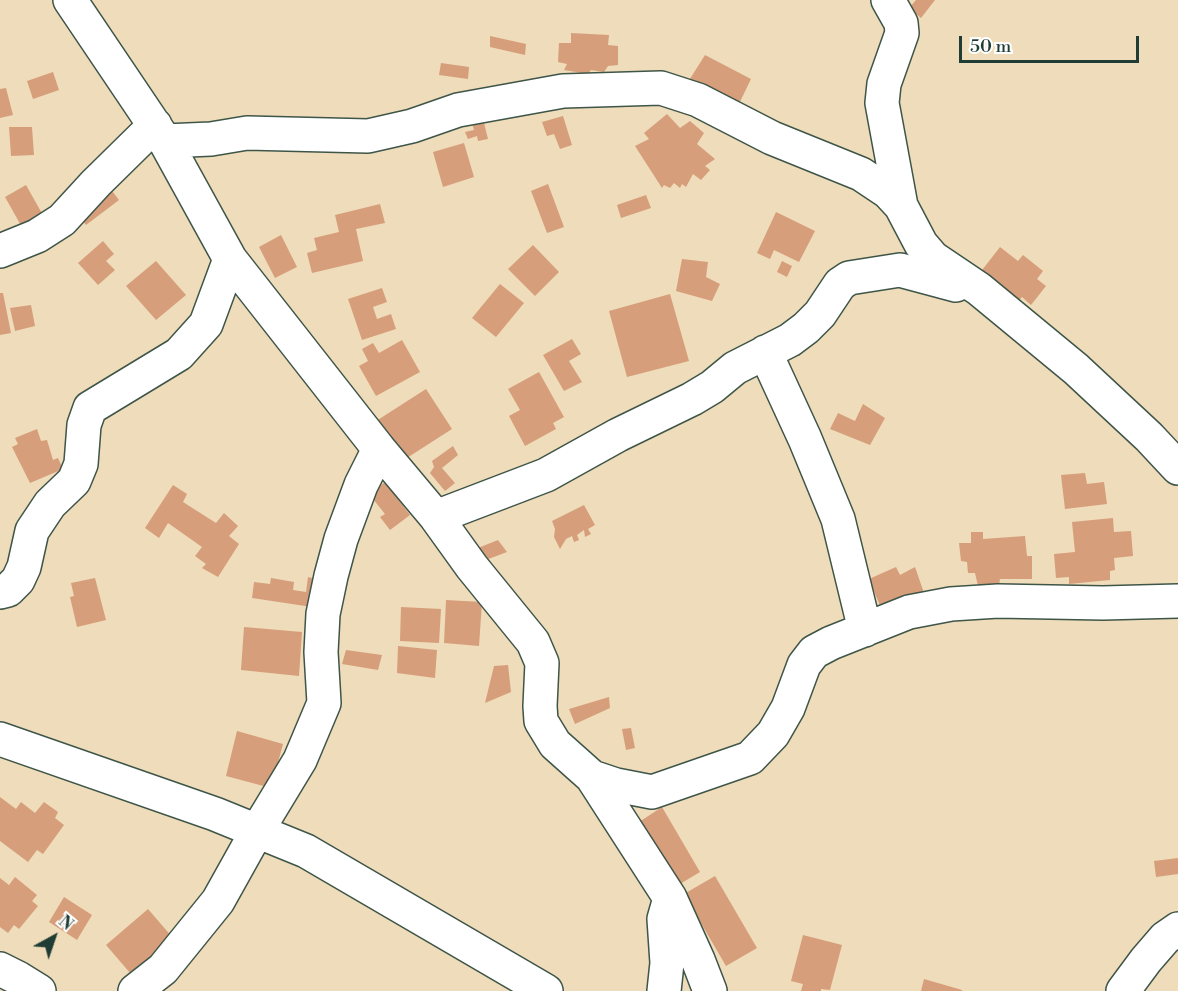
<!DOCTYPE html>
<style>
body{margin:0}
#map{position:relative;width:1178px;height:991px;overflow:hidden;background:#efdcba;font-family:"Libre Bodoni",serif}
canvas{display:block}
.north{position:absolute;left:24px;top:907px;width:60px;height:60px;-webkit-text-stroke:4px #fff;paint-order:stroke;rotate:40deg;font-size:16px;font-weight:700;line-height:24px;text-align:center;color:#1f3d34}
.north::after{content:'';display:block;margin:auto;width:21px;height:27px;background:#1f3d34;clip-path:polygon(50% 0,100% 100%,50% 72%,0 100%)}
.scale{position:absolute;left:959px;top:36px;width:180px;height:27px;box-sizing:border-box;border:3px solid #1f3d34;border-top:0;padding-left:8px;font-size:18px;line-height:21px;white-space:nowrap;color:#1f3d34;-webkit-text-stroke:4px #fff;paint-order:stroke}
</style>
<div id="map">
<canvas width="1178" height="991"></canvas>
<div class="north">N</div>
<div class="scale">50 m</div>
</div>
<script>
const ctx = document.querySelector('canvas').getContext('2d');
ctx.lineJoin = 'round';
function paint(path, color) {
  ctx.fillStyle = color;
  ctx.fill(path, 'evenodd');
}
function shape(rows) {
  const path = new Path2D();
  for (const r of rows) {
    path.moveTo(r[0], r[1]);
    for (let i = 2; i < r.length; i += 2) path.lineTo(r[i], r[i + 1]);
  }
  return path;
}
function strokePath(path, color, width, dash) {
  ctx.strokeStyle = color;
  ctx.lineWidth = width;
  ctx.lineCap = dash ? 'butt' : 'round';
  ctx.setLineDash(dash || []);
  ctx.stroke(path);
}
paint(shape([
 [916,0,935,0,921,18,909,8],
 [571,33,609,35,608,45,618,46,618,65,608,66,604,72,591,70,588,74,564,70,567,64,558,62,559,43,571,43],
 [490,36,526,44,525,55,490,47],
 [705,55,751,79,736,110,688,82],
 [441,63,469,67,468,79,439,75],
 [53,72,59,90,33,99,27,81],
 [6,88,13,115,0,118,0,89],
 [667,114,680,128,690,121,704,133,697,144,715,159,705,166,710,170,701,180,693,174,686,187,682,184,680,188,674,183,670,188,664,185,662,188,635,146,649,139,644,133],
 [563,116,572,145,560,149,554,134,547,136,542,122],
 [483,119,488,139,478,141,477,136,468,139,465,132,474,130,472,123],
 [9,127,32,127,34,155,11,156],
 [464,143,474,177,443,187,433,152],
 [548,184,564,227,547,233,531,191],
 [26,185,44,217,23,229,5,197],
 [109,187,119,200,86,225,76,212],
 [646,195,651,208,621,218,617,205],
 [380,204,385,223,356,229,363,261,312,273,307,253,317,250,314,238,339,232,335,215],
 [776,212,815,231,799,262,774,250,770,259,757,253],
 [281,235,297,267,275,278,259,247],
 [103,241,114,254,106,261,115,270,98,285,78,263],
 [533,245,559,272,535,296,508,269],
 [1000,247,1018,261,1023,255,1043,271,1037,279,1046,286,1031,305,1022,297,1018,302,979,274],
 [682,259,708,262,706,277,720,284,712,301,676,291],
 [156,261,186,295,156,320,126,286],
 [782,261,792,266,787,277,777,272],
 [500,284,524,303,496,337,472,318],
 [382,288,387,302,373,307,377,319,391,314,396,329,362,340,348,299],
 [0,293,3,293,11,333,0,335],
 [670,294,689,361,627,377,609,311],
 [31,305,35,326,15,331,10,308],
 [572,339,581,354,569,361,582,382,564,391,543,355],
 [402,340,420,372,376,396,359,366,368,361,362,349,373,343,379,353],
 [539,372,564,417,553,423,556,429,525,446,509,416,520,410,508,389],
 [426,389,452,429,399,463,373,423],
 [863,404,885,418,870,445,830,429,838,413,855,421],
 [37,429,41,441,47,440,53,460,58,458,63,469,30,483,12,447,18,444,15,438],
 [453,446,458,455,442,468,455,483,445,491,430,473,434,467,432,461],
 [1085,473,1087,484,1104,482,1107,504,1065,509,1061,475],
 [385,482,410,515,390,530,380,517,385,514,369,494],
 [173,485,187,494,183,502,216,523,224,513,238,526,229,536,239,544,218,577,202,568,206,564,195,556,202,547,168,523,159,538,145,528],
 [584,505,595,525,588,529,591,534,585,537,584,530,577,535,579,540,574,542,572,536,566,539,560,549,554,537,555,529,552,521],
 [1113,518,1114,532,1131,531,1133,556,1114,558,1115,570,1110,571,1110,580,1069,584,1069,577,1056,578,1054,554,1075,552,1072,522],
 [971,532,983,532,983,539,1025,536,1027,556,1032,556,1032,579,1000,579,999,585,978,586,975,573,968,573,967,562,961,561,959,543,971,543],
 [498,540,507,552,483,561,473,550],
 [896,567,900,575,915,567,924,593,881,608,869,579],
 [308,577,316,579,312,607,252,598,254,582,270,584,271,578,294,582,293,590,306,592],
 [95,578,106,620,77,627,70,597,74,596,71,583],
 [446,600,482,602,479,646,444,643],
 [401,607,441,609,439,643,400,641],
 [244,627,302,632,299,676,241,670],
 [398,646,437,650,435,678,397,673],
 [346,650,382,655,378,670,342,664],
 [508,665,511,692,485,703,494,666],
 [609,697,610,708,575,724,569,709],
 [631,728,635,748,626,750,622,729],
 [237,731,283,744,271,788,226,776],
 [0,797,16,809,21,802,35,813,44,802,58,812,55,818,64,825,43,854,37,850,28,862,0,841],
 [662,807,700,872,675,887,636,824],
 [1178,858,1178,874,1156,877,1154,861],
 [715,876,757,948,726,966,684,894],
 [15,877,37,895,32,901,38,906,19,929,14,925,8,933,0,927,0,878,9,885],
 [64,897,92,915,77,940,49,922],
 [148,909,179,945,137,981,106,945],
 [803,935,842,945,830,990,821,989,821,991,801,991,803,984,791,981],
 [924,979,962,990,962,991,921,991]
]), '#d69e7a');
const minor = shape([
 [70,0,165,141,230,259,379,449,436,517,472,567,533,642,542,663,540,706,541,721,555,744,592,777,616,785,652,792,750,758,773,734,788,708,804,665,814,652,831,643,909,612,951,604,998,601,1103,603,1178,601],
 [888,0,901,23,902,33,884,84,882,103,901,206],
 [165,141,211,139,247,133,368,136,412,126,458,110,563,91,661,88,698,100,772,138,861,174,888,192,901,206,921,244,933,258,979,289,1076,369,1149,437,1178,468],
 [0,251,37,236,62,220,96,183,155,125],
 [765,352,805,439,838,519,865,630],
 [436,517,546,475,618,435,692,399,712,387,735,368,790,340,806,328,820,314,840,284,849,278,900,270,956,285],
 [0,592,8,590,18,580,24,567,32,531,50,504,74,481,81,464,84,425,90,408,179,354,206,324,230,259],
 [0,739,215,814,306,851,546,991],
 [592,777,670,898,698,960,710,991],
 [0,969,18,978,39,991],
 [135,991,163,969,218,901,257,831,300,760,324,703,321,652,323,614,331,576,341,539,361,485,379,449],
 [664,991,667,963,664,919,670,898],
 [1123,991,1146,960,1165,938,1178,929]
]);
strokePath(minor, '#3e5548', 36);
strokePath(minor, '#fff', 33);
</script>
